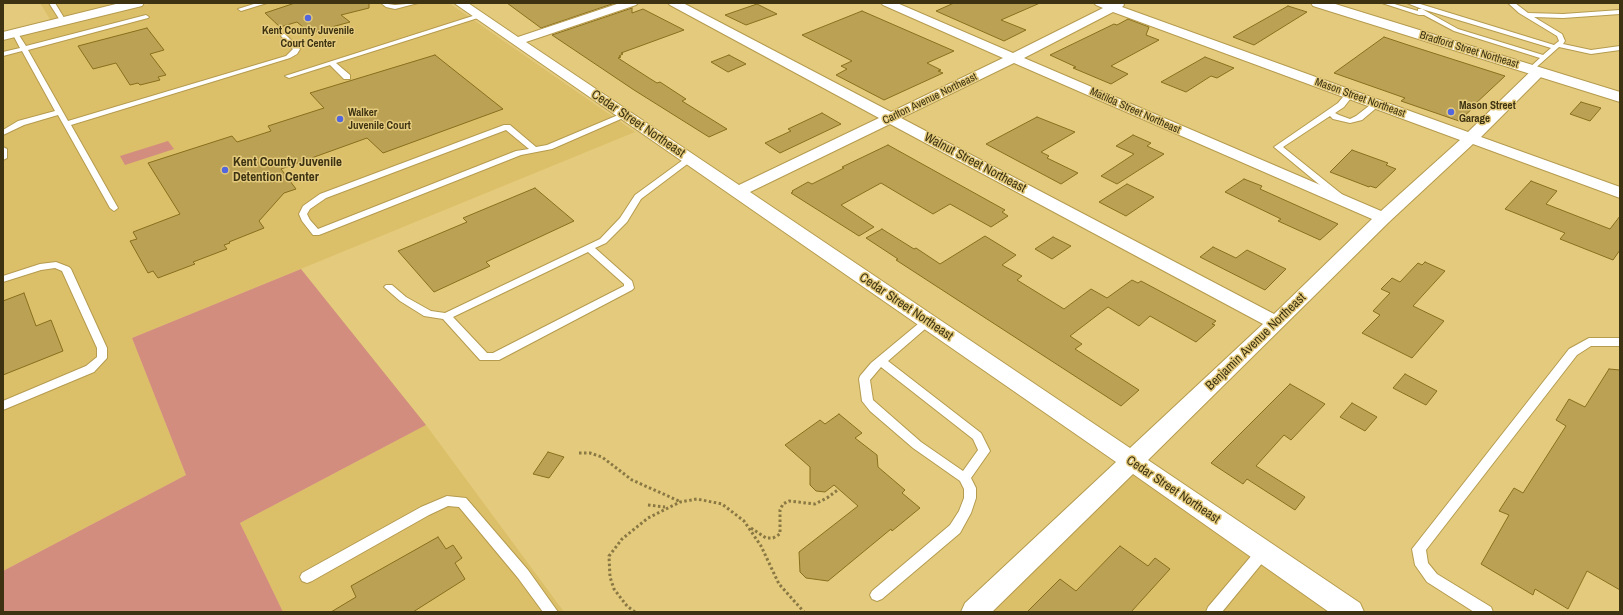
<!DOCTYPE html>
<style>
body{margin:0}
#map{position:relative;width:1623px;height:615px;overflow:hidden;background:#e4ca7c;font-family:"Archivo Narrow",sans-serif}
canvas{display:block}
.frame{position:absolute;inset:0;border:4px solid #3d3312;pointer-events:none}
</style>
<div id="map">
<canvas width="1623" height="615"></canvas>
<div class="frame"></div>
</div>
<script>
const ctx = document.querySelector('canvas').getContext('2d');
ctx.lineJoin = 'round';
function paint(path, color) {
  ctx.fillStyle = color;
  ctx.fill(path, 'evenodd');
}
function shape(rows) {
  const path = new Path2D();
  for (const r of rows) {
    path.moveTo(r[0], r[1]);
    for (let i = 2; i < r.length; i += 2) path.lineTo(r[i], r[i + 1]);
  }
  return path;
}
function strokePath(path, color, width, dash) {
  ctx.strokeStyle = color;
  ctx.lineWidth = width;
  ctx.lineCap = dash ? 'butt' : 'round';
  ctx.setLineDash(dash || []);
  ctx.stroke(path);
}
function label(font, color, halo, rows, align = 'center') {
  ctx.font = font + ' "Archivo Narrow",sans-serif';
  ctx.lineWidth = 3;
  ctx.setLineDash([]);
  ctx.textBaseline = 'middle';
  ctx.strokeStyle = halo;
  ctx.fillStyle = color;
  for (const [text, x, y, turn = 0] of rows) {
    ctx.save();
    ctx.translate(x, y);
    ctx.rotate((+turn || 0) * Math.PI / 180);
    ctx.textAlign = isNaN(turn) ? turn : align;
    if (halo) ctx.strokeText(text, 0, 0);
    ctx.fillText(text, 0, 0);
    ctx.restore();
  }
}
paint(shape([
 [40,3,123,3,51,21],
 [153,3,449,3,635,132,132,338,186,475,3,571,3,40],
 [426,425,564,612,283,612,240,523],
 [1128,468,1335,612,975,612]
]), '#dcbf69');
paint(shape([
 [168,141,174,149,125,165,120,156],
 [301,269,426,425,240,523,283,612,3,612,3,571,186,475,132,338]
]), '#d28d7f');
const building = shape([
 [295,3,369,3,369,8,341,15,350,22,310,33,297,22,280,27,265,13,295,3],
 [507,3,615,3,541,28,507,3],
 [954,3,1040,3,1001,20,1026,30,1004,41,936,11,954,3],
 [757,4,777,14,746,25,725,15,757,4],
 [1288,6,1307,12,1254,45,1233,37,1288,6],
 [632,8,632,13,643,9,684,30,621,53,623,54,619,56,621,57,618,58,649,78,657,83,660,82,686,99,682,101,727,129,709,137,634,90,552,35,632,8],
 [862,11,954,51,927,63,941,70,938,71,943,73,884,100,836,75,847,69,841,66,852,61,802,35,862,11],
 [1128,19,1149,27,1146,35,1159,40,1111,66,1128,74,1111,84,1073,68,1076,67,1050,55,1114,24,1117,25,1128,19],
 [147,28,164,50,150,54,166,75,158,77,160,80,140,85,138,83,130,85,116,63,93,69,78,46,147,28],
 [1384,37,1408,45,1505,76,1474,105,1476,105,1459,121,1401,101,1405,98,1334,73,1384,37],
 [435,55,503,109,383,153,367,138,281,169,296,189,284,193,259,221,264,228,229,242,230,243,224,245,227,249,193,262,195,264,158,278,153,271,148,273,130,241,137,239,133,232,180,214,148,163,232,136,237,142,271,131,268,126,324,108,310,93,435,55],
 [729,55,746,64,728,72,711,62,729,55],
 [1205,57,1234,68,1217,78,1211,76,1186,92,1161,82,1205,57],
 [1581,102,1601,108,1590,121,1570,114,1581,102],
 [822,113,841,124,780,153,765,143,791,131,788,129,822,113],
 [1037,117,1075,132,1041,152,1049,156,1047,158,1078,173,1061,184,986,144,1037,117],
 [1133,135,1151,143,1147,146,1164,154,1117,184,1101,176,1134,154,1116,146,1133,135],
 [888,145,1005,210,1002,212,1008,216,991,227,950,204,933,214,881,183,841,205,874,227,859,236,791,193,793,192,792,191,808,182,812,184,844,168,842,167,888,145],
 [1352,150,1388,163,1386,165,1396,169,1376,188,1370,186,1369,187,1330,172,1352,150],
 [1244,179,1262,186,1260,189,1338,224,1320,240,1278,221,1281,219,1225,192,1244,179],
 [1531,181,1557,191,1546,204,1610,229,1620,216,1620,250,1613,260,1560,239,1565,233,1505,209,1531,181],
 [1127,184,1154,197,1126,216,1099,202,1127,184],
 [535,188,574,221,486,262,490,266,434,292,398,251,467,222,463,218,535,188],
 [882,229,914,249,916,248,940,264,985,236,1016,255,1002,265,1022,276,1017,280,1064,309,1091,289,1107,298,1132,280,1138,283,1141,281,1216,321,1212,324,1215,325,1196,342,1150,316,1139,326,1108,307,1070,336,1082,344,1075,349,1139,390,1121,406,896,260,898,259,866,238,882,229],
 [1053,237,1071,246,1052,259,1035,249,1053,237],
 [1213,247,1236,258,1247,250,1286,269,1265,290,1200,257,1213,247],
 [1425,262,1445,271,1413,306,1444,321,1412,358,1362,333,1380,315,1373,311,1390,293,1381,289,1392,278,1400,282,1418,263,1422,265,1425,262],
 [24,293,36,326,51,320,63,351,3,375,3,301,24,293],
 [1609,369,1620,370,1620,590,1587,571,1568,609,1535,589,1533,595,1481,564,1509,515,1499,511,1514,488,1523,493,1566,426,1556,420,1569,399,1585,407,1609,369],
 [1405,374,1437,391,1426,405,1393,388,1405,374],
 [1290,384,1325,404,1291,440,1284,435,1256,466,1305,497,1295,510,1247,479,1243,484,1211,463,1290,384],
 [1352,403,1377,417,1365,431,1340,417,1352,403],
 [839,414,862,433,855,438,877,455,878,467,905,490,902,493,920,508,892,531,891,529,828,581,806,578,800,572,799,552,858,506,834,485,825,492,816,491,810,485,810,467,785,445,820,420,825,424,839,414],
 [548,452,564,457,549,478,533,474,548,452],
 [438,537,446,549,453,545,462,558,455,563,465,579,413,612,331,612,356,597,351,586,438,537],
 [1120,546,1148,566,1155,558,1170,569,1131,612,1027,612,1060,579,1076,591,1120,546]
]);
paint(building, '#bba154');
strokePath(building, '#886f1d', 1);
const service = shape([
 [49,3,55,3,66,21,65,22,61,22,49,3],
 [257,3,267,3,241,11,238,9,257,3],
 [381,3,395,5,418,3,395,9,386,7,381,3],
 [1382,3,1391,3,1418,11,1418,9,1422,9,1407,3,1417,3,1554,45,1559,41,1557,36,1519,13,1508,3,1515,3,1528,13,1563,14,1620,10,1620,14,1563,18,1534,17,1562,34,1565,41,1563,44,1591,50,1620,46,1620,50,1591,54,1559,47,1531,72,1527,70,1540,58,1454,31,1424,15,1419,15,1382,3],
 [1422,9,1551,48,1543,55,1458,29,1422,9],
 [479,14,482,16,481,17,336,63,350,75,350,79,344,79,330,65,289,78,285,76,479,14],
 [146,15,149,17,148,18,28,50,68,121,286,56,293,49,281,36,281,34,285,34,300,49,297,54,290,58,71,125,118,208,114,211,110,208,58,115,24,125,3,135,3,130,18,121,55,111,22,51,3,56,3,52,20,48,12,33,13,32,17,32,26,46,146,15],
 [1347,92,1350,92,1354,94,1344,107,1335,113,1339,115,1350,119,1356,116,1374,102,1377,102,1381,104,1362,120,1350,123,1333,119,1330,116,1283,147,1344,196,1345,198,1341,201,1338,200,1274,147,1338,103,1347,92],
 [623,113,629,113,630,115,552,149,521,155,319,235,313,235,302,221,299,214,303,206,320,194,504,125,510,125,536,147,547,145,623,113],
 [506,130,529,149,516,151,318,229,310,220,307,214,310,209,326,198,506,130],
 [3,147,7,149,7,158,3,160,3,147],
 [687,157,693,157,694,159,641,199,627,222,606,243,595,248,632,281,634,288,632,290,499,360,480,360,443,319,424,316,400,301,384,287,386,285,392,285,406,297,431,311,445,313,600,239,620,218,635,195,687,157],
 [588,252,624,284,624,286,493,353,487,353,453,317,588,252],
 [56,262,69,267,71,269,107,348,107,358,94,372,3,410,3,401,86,366,97,357,97,348,62,271,55,268,41,270,3,282,3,276,40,264,56,262],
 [928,318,932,319,933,321,932,323,888,361,981,433,990,451,971,478,976,488,976,498,971,513,960,533,882,599,877,601,872,599,870,595,872,591,950,525,959,511,964,498,964,489,960,481,913,448,870,411,862,401,859,379,860,376,871,363,924,319,928,318],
 [881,367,973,439,978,450,963,471,921,442,873,400,870,380,881,367],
 [1589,338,1620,338,1620,346,1591,346,1577,355,1426,550,1428,563,1437,574,1491,607,1493,612,1474,612,1427,582,1415,565,1412,549,1569,349,1589,338],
 [447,496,466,498,528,570,558,612,543,612,518,578,459,507,448,506,429,515,312,581,307,583,302,581,300,577,302,573,421,507,447,496],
 [1263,546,1268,548,1270,552,1268,556,1222,612,1206,612,1208,607,1258,548,1263,546]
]);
const minor = shape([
 [454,3,468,3,518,37,620,3,638,3,636,5,526,42,739,185,879,118,670,5,668,3,683,3,891,112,1003,58,883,5,881,3,897,3,1013,53,1103,8,1096,5,1094,3,1123,3,1124,5,1122,7,1468,132,1533,69,1538,68,1543,69,1545,72,1543,75,1481,137,1620,187,1620,198,1473,144,1389,222,1148,460,1360,603,1364,612,1329,612,1133,474,992,612,961,612,965,603,1116,462,454,3],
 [1113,12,1460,140,1381,211,1024,58,1113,12],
 [1014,63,1372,219,1274,314,901,118,1014,63],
 [890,124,1263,324,1130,448,750,192,890,124]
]);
const tertiary = shape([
 [120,3,144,3,142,6,3,40,3,32,120,3],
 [1311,3,1332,3,1620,92,1620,102,1313,6,1311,3]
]);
strokePath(service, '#b59b4e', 2);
strokePath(minor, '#b59b4e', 2);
strokePath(tertiary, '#b59b4e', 2);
strokePath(shape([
 [579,453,590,453,602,457,632,480,679,501],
 [648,505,665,507],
 [751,528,766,538,773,538,780,534,780,510,783,504,789,501,815,504,827,498,839,489],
 [635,612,627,606,614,589,610,577,609,556,622,539,648,518,680,502,697,499,722,504,744,521,761,546,779,584,804,612]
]), '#897843', 3, [2.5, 2.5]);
paint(service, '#fff');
paint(minor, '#fff');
paint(tertiary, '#fff');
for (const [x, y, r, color] of [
 [308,18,4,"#5267dd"],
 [1451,112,4,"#5267dd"],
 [340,119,4,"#5267dd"],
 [225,170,4,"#5267dd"]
]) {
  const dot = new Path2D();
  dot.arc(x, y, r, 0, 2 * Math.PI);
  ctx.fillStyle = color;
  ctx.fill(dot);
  strokePath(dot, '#e4ca7c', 1.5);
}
label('bold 11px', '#3d3312', '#e4ca7c', [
 ["Kent County Juvenile",308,31,"center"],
 ["Court Center",308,44,"center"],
 ["Mason Street",1459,106],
 ["Garage",1459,119],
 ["Walker",348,113],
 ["Juvenile Court",348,126]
], 'left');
label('11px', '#3d3312', '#e4ca7c', [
 ["Bradford Street Northeast",1469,50,17],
 ["Mason Street Northeast",1360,98,20],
 ["Carlton Avenue Northeast",930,99,-26],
 ["Matilda Street Northeast",1135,111,24]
]);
label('13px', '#3d3312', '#e4ca7c', [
 ["Cedar Street Northeast",638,124,34],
 ["Walnut Street Northeast",975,163,28],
 ["Cedar Street Northeast",906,307,34],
 ["Benjamin Avenue Northeast",1256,342,-44],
 ["Cedar Street Northeast",1173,490,34]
]);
label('bold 13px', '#3d3312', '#e4ca7c', [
 ["Kent County Juvenile",233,163],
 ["Detention Center",233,178]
], 'left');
</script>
